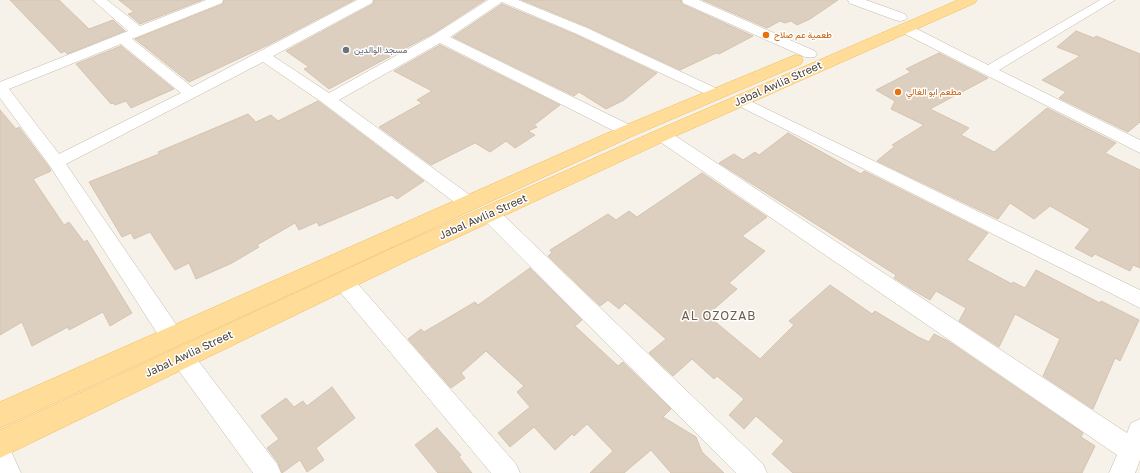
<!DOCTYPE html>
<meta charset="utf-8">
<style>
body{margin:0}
canvas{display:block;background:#f6f1e9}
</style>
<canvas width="1140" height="473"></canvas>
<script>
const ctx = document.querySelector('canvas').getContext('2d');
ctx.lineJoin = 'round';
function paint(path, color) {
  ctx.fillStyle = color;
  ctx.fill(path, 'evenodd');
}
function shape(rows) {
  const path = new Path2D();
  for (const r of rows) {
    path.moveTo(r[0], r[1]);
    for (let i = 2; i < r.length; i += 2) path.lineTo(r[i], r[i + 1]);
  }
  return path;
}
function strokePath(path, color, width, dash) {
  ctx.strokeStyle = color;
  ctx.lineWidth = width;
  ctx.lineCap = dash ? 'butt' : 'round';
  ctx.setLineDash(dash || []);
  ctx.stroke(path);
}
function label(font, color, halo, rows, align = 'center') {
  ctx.font = font + ' "Golos Text",Vazirmatn,sans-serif';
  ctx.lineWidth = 3;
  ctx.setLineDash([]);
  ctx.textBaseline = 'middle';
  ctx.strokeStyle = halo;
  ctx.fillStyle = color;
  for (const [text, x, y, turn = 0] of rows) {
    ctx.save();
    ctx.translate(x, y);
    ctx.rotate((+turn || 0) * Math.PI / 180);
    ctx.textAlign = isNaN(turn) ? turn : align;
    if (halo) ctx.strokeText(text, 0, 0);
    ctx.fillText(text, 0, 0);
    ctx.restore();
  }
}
const building = shape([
 [10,0,59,0,89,29,113,20,125,31,67,54,65,51,61,53,10,0],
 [119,0,202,0,140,24,128,14,134,12,119,0],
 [224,0,354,0,270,44,189,82,135,39,223,4,224,0],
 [374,0,485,0,434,33,329,89,304,69,309,67,286,51,373,4,374,0],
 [522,0,681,0,682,4,753,36,719,54,716,53,680,70,588,27,522,0],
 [703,0,838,0,810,19,797,25,791,21,785,23,780,21,767,28,703,0],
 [502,4,576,35,657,73,624,100,606,109,579,92,574,96,453,37,502,4],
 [1076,31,1094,38,1096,36,1140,54,1140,122,1128,132,1059,98,1066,92,1042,80,1080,56,1057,47,1076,31],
 [440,45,560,105,534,125,537,127,528,131,535,135,515,148,506,141,490,152,475,143,431,165,379,127,422,103,417,100,432,91,394,71,440,45],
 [121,46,174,89,131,108,126,101,115,105,113,103,111,104,76,64,121,46],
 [939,53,988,78,930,109,969,128,961,135,994,152,1047,108,1116,143,1105,153,1140,170,1140,268,1133,265,1130,271,1095,254,1092,257,1075,248,1090,229,1050,206,1034,219,1010,203,998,219,877,161,895,146,892,145,924,125,891,109,895,101,876,90,911,72,906,69,939,53],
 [318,101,424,181,397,199,392,195,319,226,317,222,299,230,295,223,257,245,259,247,232,263,196,279,189,263,175,270,150,232,134,239,131,233,122,237,89,182,159,154,158,152,248,114,256,122,271,115,278,121,318,101],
 [0,110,16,129,19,127,49,167,51,171,33,179,64,225,69,222,84,242,87,240,132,313,110,326,103,312,69,330,68,327,32,346,22,322,0,335,0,110],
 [788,133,861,174,864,171,988,233,967,260,1012,284,1013,282,1025,288,1036,270,1100,303,1101,301,1139,320,1120,361,1115,358,1093,409,1043,376,1060,339,1015,314,999,347,959,321,966,308,936,291,930,300,913,290,894,278,896,275,719,163,734,154,743,160,755,152,759,155,788,133],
 [702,173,767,217,742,236,765,251,729,283,737,289,707,315,760,359,794,325,789,321,830,285,872,314,875,311,918,337,929,342,934,334,948,341,1083,433,1081,437,1095,446,1082,473,793,473,772,454,784,441,756,416,744,429,729,415,744,399,717,376,714,379,692,359,673,376,649,353,666,339,625,303,619,309,608,300,600,306,548,256,552,253,550,250,608,214,616,220,629,211,637,217,702,173],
 [530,268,582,320,575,326,618,366,623,362,671,409,663,417,696,437,702,452,724,473,671,473,651,450,624,473,590,473,613,451,587,424,574,436,572,434,555,450,534,427,510,447,498,433,530,407,517,392,524,386,486,351,461,373,465,378,451,388,408,339,421,329,424,332,475,302,478,305,530,268],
 [332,387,355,418,316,448,324,460,307,472,300,460,282,473,278,463,267,448,279,439,261,416,286,398,294,407,303,401,307,406,332,387],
 [437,428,461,455,459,457,472,473,438,473,415,445,437,428]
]);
paint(building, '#dccfbf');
strokePath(building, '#d5c4af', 1);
const minor = shape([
 [93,0,107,0,140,26,206,0,223,0,222,3,132,39,192,87,357,0,373,0,372,3,273,56,329,93,435,34,488,0,518,0,587,28,722,91,725,94,722,97,717,99,712,97,577,34,502,2,450,37,634,127,636,131,634,135,628,136,622,135,440,43,339,100,474,198,477,203,474,208,468,210,462,208,323,103,263,62,66,164,180,330,183,337,180,344,172,346,164,344,50,166,0,98,0,82,128,31,93,0],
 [121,44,181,93,59,154,9,89,121,44],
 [682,0,699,0,815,51,817,54,815,57,805,57,683,3,682,0],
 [848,0,866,0,905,14,907,17,905,20,900,21,895,20,849,3,848,0],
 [1100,0,1115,0,999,70,1140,140,1140,153,899,31,897,28,899,25,904,24,909,25,988,65,1100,0],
 [740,96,1140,290,1140,308,735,104,732,101,735,98,740,96],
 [662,130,668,131,1127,433,1131,423,1140,419,1140,460,1135,473,1109,473,1117,455,656,139,654,135,656,131,662,130],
 [490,207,497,209,763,464,767,473,736,473,483,219,481,214,483,209,490,207],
 [343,273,350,275,516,464,520,473,491,473,336,287,333,281,336,275,343,273],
 [182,347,190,350,277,464,281,473,253,473,174,364,171,357,174,350,182,347],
 [0,444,9,447,21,473,0,473,0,444]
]);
const primary = shape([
 [958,0,977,0,975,3,669,139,413,258,0,458,0,430,397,246,655,131,958,0],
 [795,55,801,56,803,60,801,64,635,135,0,428,0,402,621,127,795,55]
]);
strokePath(minor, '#c3b9aa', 1);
strokePath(primary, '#f2bd5b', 1);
paint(minor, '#fff');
paint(primary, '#ffdd98');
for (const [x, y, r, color] of [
 [766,35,4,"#e8710a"],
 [346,50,4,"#6b7280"],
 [898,92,4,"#e8710a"]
]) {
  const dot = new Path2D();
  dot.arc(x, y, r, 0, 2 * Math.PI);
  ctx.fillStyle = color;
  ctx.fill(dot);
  strokePath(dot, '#fff', 1.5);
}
label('9px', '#c56008', '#fff', [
 ["طعمية عم صلاح",774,35],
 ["مطعم ابو الغالي",906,92]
], 'left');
label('9px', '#5b616d', '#fff', [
 ["مسجد الوالدين",354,50]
], 'left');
label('11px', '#4b4136', '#fff', [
 ["Jabal Awlia Street",778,84,-24],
 ["Jabal Awlia Street",483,217,-24],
 ["Jabal Awlia Street",189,354,-25]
]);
ctx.letterSpacing = '1px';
label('12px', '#6f5f4c', '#fff', [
 ["AL OZOZAB",719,316]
]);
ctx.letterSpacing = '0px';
</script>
